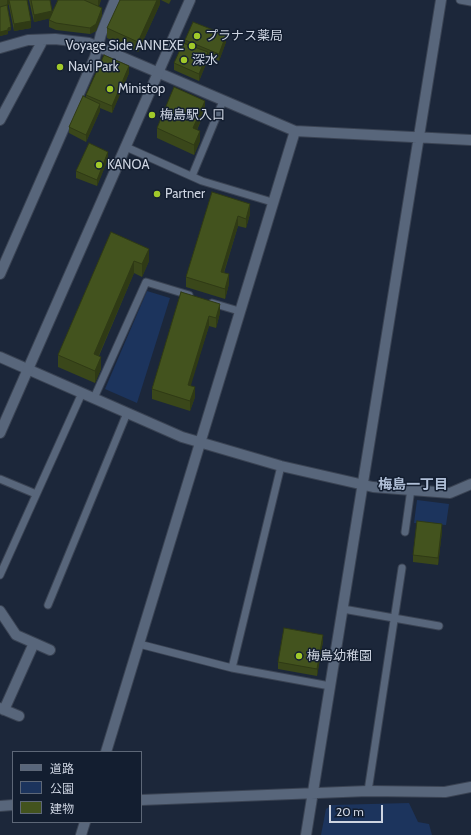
<!DOCTYPE html>
<meta charset="utf-8">
<style>
body{margin:0}
#map{position:relative;width:471px;height:835px;overflow:hidden;background:#1c273a;font-family:Cabin,"Noto Sans JP",sans-serif}
canvas{display:block}
.legend{position:absolute;left:12px;top:751px;width:130px;height:72px;box-sizing:border-box;background:#131e30;border:1px solid #5d6777;margin:0;padding:5px 7px;list-style:none;font-size:12px;color:#cdd4e1}
.legend li{display:flex;align-items:center;gap:8px;height:20px}
.legend b{width:20px;border:1px solid #5d6777}
.scale{position:absolute;left:329px;top:805px;width:54px;height:18px;box-sizing:border-box;border:2px solid #cdd4e1;border-top:0;padding-left:5px;font-size:12px;line-height:14px;white-space:nowrap;color:#cdd4e1;-webkit-text-stroke:3px #131e30;paint-order:stroke}
</style>
<div id="map">
<canvas width="471" height="835"></canvas>
<ul class="legend">
<li><b style="height:5px;background:#58667b"></b>道路</li>
<li><b style="height:11px;background:#1c345d"></b>公園</li>
<li><b style="height:11px;background:#43531e"></b>建物</li>
</ul>
<div class="scale">20 m</div>
</div>
<script>
const ctx = document.querySelector('canvas').getContext('2d');
ctx.lineJoin = 'round';
function paint(path, color) {
  ctx.fillStyle = color;
  ctx.fill(path, 'evenodd');
}
function shape(rows) {
  const path = new Path2D();
  for (const r of rows) {
    path.moveTo(r[0], r[1]);
    for (let i = 2; i < r.length; i += 2) path.lineTo(r[i], r[i + 1]);
  }
  return path;
}
function strokePath(path, color, width, dash) {
  ctx.strokeStyle = color;
  ctx.lineWidth = width;
  ctx.lineCap = dash ? 'butt' : 'round';
  ctx.setLineDash(dash || []);
  ctx.stroke(path);
}
function label(font, color, halo, rows, align = 'center') {
  ctx.font = font + ' Cabin,"Noto Sans JP",sans-serif';
  ctx.lineWidth = 3;
  ctx.setLineDash([]);
  ctx.textBaseline = 'middle';
  ctx.strokeStyle = halo;
  ctx.fillStyle = color;
  for (const [text, x, y, turn = 0] of rows) {
    ctx.save();
    ctx.translate(x, y);
    ctx.rotate((+turn || 0) * Math.PI / 180);
    ctx.textAlign = isNaN(turn) ? turn : align;
    if (halo) ctx.strokeText(text, 0, 0);
    ctx.fillText(text, 0, 0);
    ctx.restore();
  }
}
paint(shape([
 [147,291,170,298,137,403,105,389],
 [417,500,449,504,446,525,414,523],
 [409,803,418,822,429,824,432,835,321,835,326,809,332,805]
]), '#1c345d');
const lane = shape([
 [460,0,471,2],
 [126,147,202,181,272,202],
 [192,176,223,101],
 [212,303,239,311],
 [94,398,146,282,189,295],
 [0,479,36,494],
 [405,532,411,489],
 [0,575,82,393],
 [48,605,127,413],
 [343,609,439,626],
 [139,644,232,668,330,686],
 [232,668,281,466],
 [368,791,402,568]
]);
const street = shape([
 [0,48,28,40,55,39,89,43,295,131,471,140],
 [0,120,43,40],
 [0,274,95,57,101,34,115,0],
 [0,357,182,437,281,466,373,487,450,493,471,484],
 [0,611,16,635,50,650],
 [0,708,19,716],
 [4,710,34,643],
 [106,752,295,131],
 [141,800,368,791,445,792,471,787],
 [0,806,13,805],
 [81,835,85,822],
 [306,835,441,0]
]);
const secondary = shape([
 [0,433,190,0]
]);
strokePath(lane, '#3a4353', 9);
strokePath(street, '#3a4353', 12);
strokePath(secondary, '#3a4353', 12);
strokePath(lane, '#58667b', 7);
strokePath(street, '#58667b', 10);
strokePath(secondary, '#58667b', 10);
paint(shape([
 [0,0,27,0,31,28,14,31,9,6,9,4,7,6,11,30,8,31,8,34,0,36],
 [29,0,50,0,52,12,58,0,101,0,99,6,102,15,96,31,90,34,56,30,49,27,49,20,50,18,34,22],
 [160,0,160,4,138,52,107,38,107,28],
 [161,0,171,0,169,4],
 [185,40,226,42,219,61,208,56,208,59,199,81,174,70,174,63,185,44],
 [129,73,112,113,100,108,100,111,86,142,69,133,69,127,86,98,86,95],
 [205,111,197,130,200,141,194,155,157,138,157,128],
 [108,159,97,186,76,178,76,171],
 [212,192,250,214,246,228,238,226,224,273,229,284,225,299,186,287,186,277],
 [111,232,149,261,142,277,134,273,99,356,101,369,95,383,58,367,58,355],
 [181,292,220,313,216,328,209,326,190,386,195,397,190,411,152,399,152,389],
 [442,531,438,565,413,562,413,555],
 [323,641,317,676,278,669,278,662]
]), '#3a471a');
paint(shape([
 [7,0,9,0,9,4,7,6],
 [98,0,101,0,98,8],
 [157,0,160,0,160,4,138,52,138,42],
 [102,8,102,15,96,31,90,34,90,28],
 [52,11,52,18,34,22,34,15],
 [31,21,31,28,14,31,14,24],
 [11,27,11,30,8,31,8,34,0,36,0,32,8,28],
 [226,35,226,42,219,61,219,54],
 [208,52,208,59,199,81,199,74],
 [129,66,129,73,112,113,112,106],
 [205,101,205,111,193,138,193,128],
 [100,104,100,111,86,142,86,135],
 [200,131,200,141,194,155,194,145],
 [108,152,108,159,97,186,97,180],
 [250,204,250,214,246,228,246,219],
 [238,216,238,226,221,281,221,272],
 [149,249,149,261,142,277,142,264],
 [134,261,134,273,94,366,94,354],
 [229,274,229,284,225,299,225,289],
 [220,304,220,313,216,328,216,318],
 [209,316,209,326,188,395,188,385],
 [101,357,101,369,95,383,95,371],
 [195,387,195,397,190,411,190,401],
 [442,524,442,531,438,565,438,558],
 [323,635,323,641,317,676,317,669]
]), '#2f3a15');
const building = shape([
 [9,0,27,0,31,21,14,24,9,0],
 [31,0,50,0,52,11,34,15,31,0],
 [58,0,84,0,102,8,96,24,90,28,56,23,49,20,58,0],
 [120,0,157,0,138,42,107,28,120,0],
 [7,5,11,27,8,28,8,30,0,32,0,7,7,5],
 [193,22,226,35,219,54,185,40,193,22],
 [183,43,208,52,199,74,174,63,183,43],
 [104,55,129,66,112,106,86,95,104,55],
 [174,87,205,101,193,128,200,131,194,145,157,128,174,87],
 [83,96,100,104,86,135,69,127,83,96],
 [89,143,108,152,97,180,76,171,89,143],
 [212,192,250,204,246,219,238,216,221,272,229,274,225,289,186,277,212,192],
 [111,232,149,249,142,264,134,261,94,354,101,357,95,371,58,355,111,232],
 [181,292,220,304,216,318,209,316,188,385,195,387,190,401,152,389,181,292],
 [417,521,442,524,438,558,413,555,417,521],
 [284,628,323,635,317,669,278,662,284,628]
]);
paint(building, '#43531e');
strokePath(building, '#2f3a15', 1);
for (const [x, y, r, color] of [
 [197,36,4,"#a1c92a"],
 [192,46,4,"#a1c92a"],
 [184,60,4,"#a1c92a"],
 [60,67,4,"#a1c92a"],
 [110,89,4,"#a1c92a"],
 [152,115,4,"#a1c92a"],
 [99,165,4,"#a1c92a"],
 [157,194,4,"#a1c92a"],
 [299,656,4,"#a1c92a"]
]) {
  const dot = new Path2D();
  dot.arc(x, y, r, 0, 2 * Math.PI);
  ctx.fillStyle = color;
  ctx.fill(dot);
  strokePath(dot, '#131e30', 1.5);
}
label('13px', '#cdd4e1', '#131e30', [
 ["プラナス薬局",205,36],
 ["Voyage Side ANNEXE",184,46,"right"],
 ["深水",192,60],
 ["Navi Park",68,67],
 ["Ministop",118,89],
 ["梅島駅入口",160,115],
 ["KANOA",107,165],
 ["Partner",165,194],
 ["梅島幼稚園",307,656]
], 'left');
label('bold 14px', '#b0bfd7', '#131e30', [
 ["梅島一丁目",413,485]
]);
</script>
